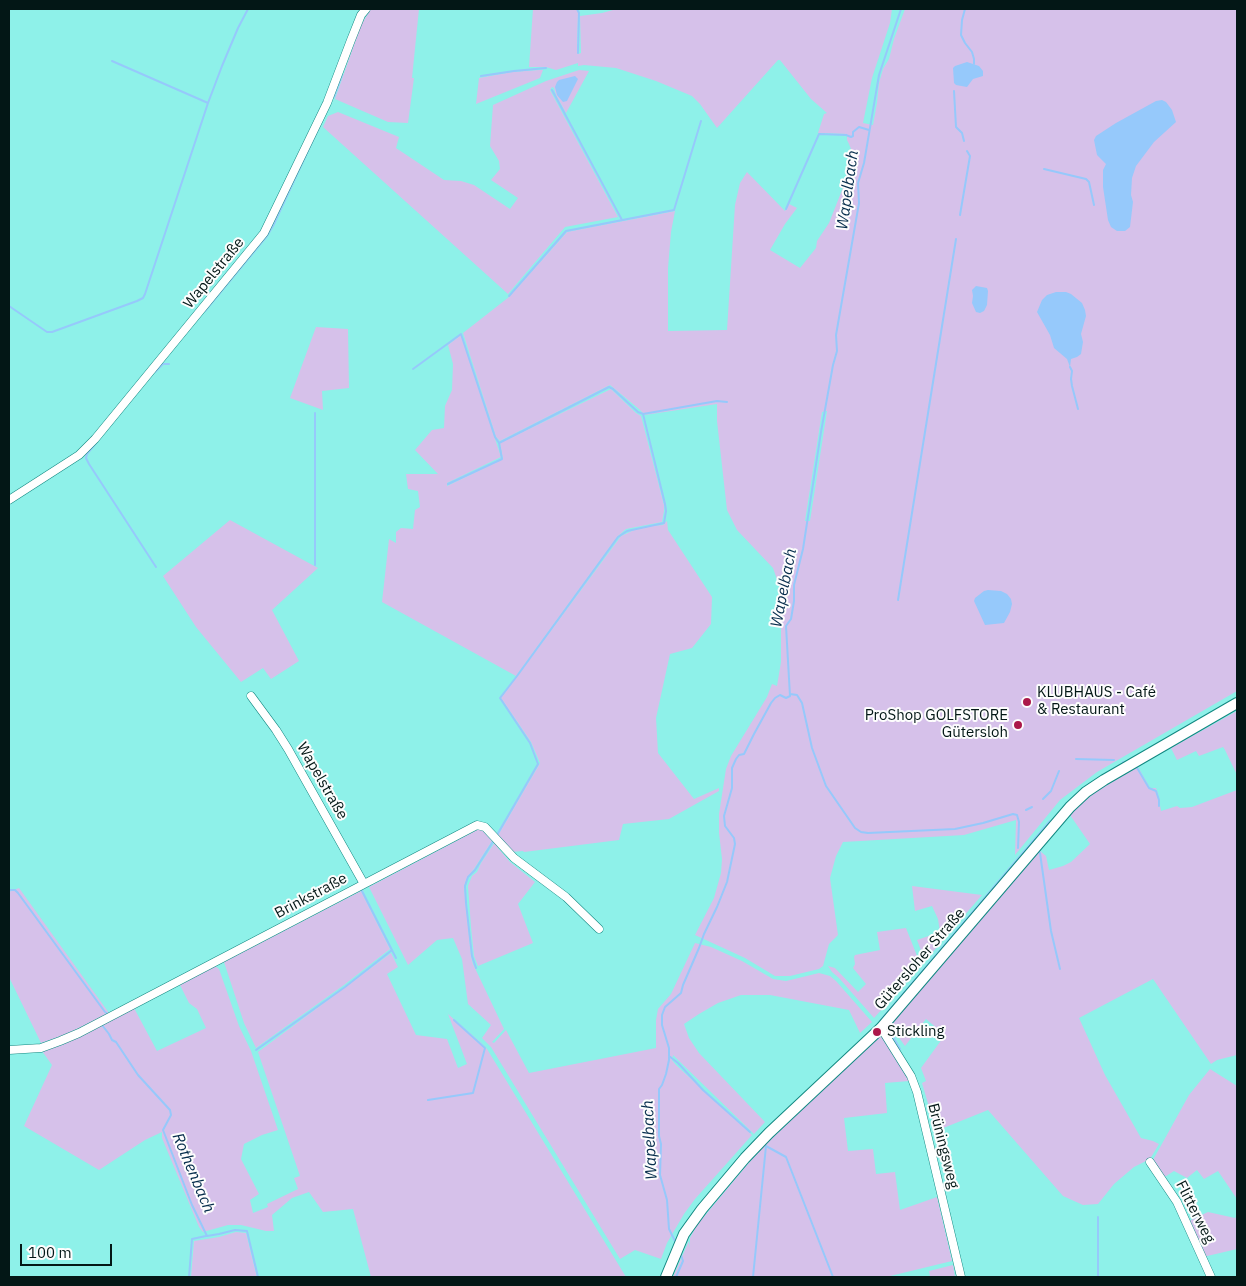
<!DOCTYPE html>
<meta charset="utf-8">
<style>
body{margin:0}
#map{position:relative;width:1246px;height:1286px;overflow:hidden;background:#8ef1e9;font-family:"IBM Plex Sans",sans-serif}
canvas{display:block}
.frame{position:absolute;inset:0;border:10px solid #031716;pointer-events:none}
.scale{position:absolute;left:20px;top:1244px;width:92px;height:22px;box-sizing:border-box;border:2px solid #031716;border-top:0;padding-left:6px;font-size:15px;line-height:18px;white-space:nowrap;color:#031716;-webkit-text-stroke:4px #fdfdfd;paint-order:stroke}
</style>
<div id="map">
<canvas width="1246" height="1286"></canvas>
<div class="frame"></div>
<div class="scale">100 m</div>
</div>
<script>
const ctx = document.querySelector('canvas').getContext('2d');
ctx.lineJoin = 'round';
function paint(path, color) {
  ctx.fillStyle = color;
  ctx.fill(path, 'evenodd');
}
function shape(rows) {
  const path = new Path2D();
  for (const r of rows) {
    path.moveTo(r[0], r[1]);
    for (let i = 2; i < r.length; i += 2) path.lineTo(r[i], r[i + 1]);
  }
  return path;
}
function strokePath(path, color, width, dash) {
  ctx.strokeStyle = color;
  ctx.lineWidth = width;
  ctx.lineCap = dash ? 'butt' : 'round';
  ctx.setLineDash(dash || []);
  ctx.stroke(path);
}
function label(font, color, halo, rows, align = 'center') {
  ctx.font = font + ' "IBM Plex Sans",sans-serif';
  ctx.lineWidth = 4;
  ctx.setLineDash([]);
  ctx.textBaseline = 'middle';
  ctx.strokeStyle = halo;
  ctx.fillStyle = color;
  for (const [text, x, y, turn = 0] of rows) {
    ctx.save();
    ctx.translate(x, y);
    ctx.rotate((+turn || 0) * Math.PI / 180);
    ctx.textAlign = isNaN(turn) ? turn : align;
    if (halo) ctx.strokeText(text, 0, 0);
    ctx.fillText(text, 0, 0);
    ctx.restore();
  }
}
paint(shape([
 [371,9,419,9,412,78,414,78,408,123,388,122,335,99,361,25],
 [533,9,577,9,578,13,577,52,578,54,581,53,580,16,602,13,613,10,613,9,892,9,890,23,872,78,863,123,873,125,877,103,879,83,883,69,889,59,894,39,905,9,1237,9,1237,691,1097,772,1060,800,1015,855,1016,820,964,835,843,842,836,856,830,878,838,935,829,944,823,966,819,969,790,976,775,976,745,958,695,935,714,898,721,873,722,859,719,833,719,814,726,769,731,756,767,697,772,684,777,686,781,662,781,591,773,568,737,530,727,510,717,421,717,404,645,415,639,409,610,385,500,441,496,437,463,333,509,297,567,232,675,211,671,232,668,268,668,331,727,330,735,205,740,183,747,172,785,211,789,204,797,208,785,224,770,250,800,268,816,248,817,241,829,223,846,180,851,149,849,144,847,140,847,134,818,133,824,114,827,113,811,99,780,60,778,60,717,128,700,104,692,96,656,81,616,68,584,65,578,66,578,63,556,70,546,67,529,67],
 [827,411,810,521,805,521,822,412],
 [539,70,543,70,540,78,476,104,479,78,512,72],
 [579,70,589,71,566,113,556,95,554,88,552,87,550,90,618,217,565,227,508,294,323,127,328,116,338,112,399,137,396,148,444,180,461,181,474,185,510,209,518,198,491,180,500,169,499,161,490,146,493,105,546,81],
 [316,327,348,329,349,388,322,391,323,410,290,398],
 [461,335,501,457,447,483,447,486,503,459,500,443,611,389,636,413,641,416,664,505,664,511,662,522,626,529,617,537,516,676,382,602,389,539,396,543,396,532,401,528,413,529,415,510,420,507,418,491,408,489,406,474,438,474,415,450,432,430,444,428,445,406,452,390,453,364,448,345],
 [230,520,318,568,272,610,299,661,271,679,263,668,241,682,196,627,163,576],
 [667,521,668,530,712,597,711,624,692,648,670,654,656,718,658,753,694,799,719,788,719,791,669,819,623,824,619,840,524,852,523,851,511,852,497,837,540,763,531,742,501,698,621,536,634,530,651,526,663,525],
 [1237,711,1237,775,1225,750,1223,747,1199,756,1196,751,1177,760,1171,748],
 [1138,767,1150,788,1156,788,1158,794,1161,811,1177,806,1180,808,1192,807,1237,790,1237,1055,1217,1060,1211,1064,1153,979,1079,1018,1105,1075,1141,1138,1153,1141,1159,1144,1150,1159,1134,1167,1114,1184,1098,1204,1083,1205,1063,1196,988,1110,936,1131,922,1083,926,1081,921,1068,945,1035,926,1019,905,1046,892,1028,892,1021,1040,851,1046,856,1049,870,1063,866,1071,862,1090,844,1070,815,1082,803,1095,792],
 [479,829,483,831,492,841,474,869,467,878,464,887,471,956,473,964,504,1029,492,1042,494,1043,506,1030,529,1073,656,1048,656,1020,658,1009,671,994,695,943,711,947,742,961,773,979,786,981,819,973,830,976,836,981,872,1022,860,1033,849,1010,770,995,741,995,718,1003,699,1014,684,1024,689,1038,699,1053,765,1122,754,1134,673,1055,672,1060,676,1065,752,1135,695,1199,684,1214,667,1243,661,1259,635,1250,620,1259,491,1047,482,1038,491,1025,468,1004,462,959,453,938,437,940,408,965,369,887],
 [495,842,498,848,510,862,535,882,518,904,533,943,478,966,474,956,471,927,468,886,472,876,477,872,481,863],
 [912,886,982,895,925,961,917,940,940,932,938,919,932,906,915,911],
 [19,888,109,1013,67,1034,41,1043,9,977,9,892],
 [361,891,390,949,344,985,256,1048,244,1023,224,962],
 [906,928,921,966,874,1018,839,978,832,972,828,966,835,968,858,992,866,984,853,968,855,964,854,957,855,955,880,950,877,932],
 [391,953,398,967,387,974,416,1035,447,1039,458,1068,467,1064,448,1014,479,1041,487,1049,626,1277,371,1277,353,1209,323,1212,309,1192,292,1198,272,1215,274,1231,266,1231,241,1225,228,1225,203,1232,199,1227,162,1138,162,1132,145,1140,99,1170,24,1126,52,1065,42,1051,62,1045,80,1036,134,1008,157,1051,206,1028,197,1009,189,1003,180,985,215,966,219,969,239,1026,251,1051,278,1130,262,1135,244,1144,241,1159,259,1194,250,1200,253,1213,268,1207,267,1204,298,1189,294,1178,300,1176,258,1052],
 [881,1035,909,1081,885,1083,887,1113,844,1118,848,1151,873,1149,876,1174,895,1172,900,1210,937,1197,952,1261,886,1277,673,1277,689,1241,690,1248,690,1238,697,1225,747,1165,766,1144],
 [1210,1069,1237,1086,1237,1199,1218,1171,1204,1179,1197,1170,1187,1178,1174,1171,1163,1178,1153,1160,1189,1095],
 [1208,1212,1235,1218,1237,1216,1237,1249,1203,1257,1189,1221],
 [236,1232,246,1233,257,1277,191,1277,194,1241,219,1237],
 [953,1265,955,1277,930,1277,929,1271]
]), '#d6c1ea');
paint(shape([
 [967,62,979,66,983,71,983,76,973,79,967,87,956,85,954,83,953,68,955,66],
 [575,76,578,79,567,101,563,102,557,95,555,87,557,82,559,80],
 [1162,100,1166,102,1172,110,1176,122,1154,142,1136,166,1132,178,1131,195,1133,202,1130,227,1125,231,1117,231,1111,227,1108,220,1103,187,1103,170,1106,164,1097,155,1094,140,1096,136,1116,123,1156,101],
 [976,286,987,288,988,291,987,305,984,311,980,313,976,312,972,303,973,296,972,290],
 [1056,292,1066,292,1071,294,1082,303,1085,310,1086,316,1081,334,1083,342,1081,354,1077,357,1071,359,1070,367,1067,359,1054,348,1050,335,1037,312,1042,300,1047,295],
 [988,590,1001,591,1007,594,1011,599,1012,604,1010,612,1004,623,985,625,974,601,975,598,984,591]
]), '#96c9fb');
strokePath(shape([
 [577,9,579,13,578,53],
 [965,9,962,20,961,35,965,43,972,52,974,59,974,64],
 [112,61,208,103],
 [481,76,514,71,546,68],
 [552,90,622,220],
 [954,91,956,127,962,133,964,141],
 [334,97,342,75],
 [1044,169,1086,179,1089,182,1094,205],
 [786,209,819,134,846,135,851,137,853,136,853,132,859,127,869,130],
 [960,215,970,156,967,151],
 [509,296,566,231,674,210,701,121],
 [9,306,47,332,52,332,137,301,143,298,145,294,208,103,222,66,238,28,248,9],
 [205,311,267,236,273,226,319,127],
 [1070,367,1072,371,1071,379,1072,386,1078,409],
 [413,369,461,334,495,437,499,443,609,387,613,389,638,412,643,414,717,401,727,402],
 [155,372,163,364,169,364],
 [315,413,315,565],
 [96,443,87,454,86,458,89,464,156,567],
 [448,484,502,459,499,443],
 [898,600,956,239],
 [790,694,797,695,802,703,812,748,826,786,855,828,861,832,868,833,955,829,983,823,1013,814,1017,815,1019,822,1018,848],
 [1076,759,1114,760],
 [1123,762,1123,763],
 [1136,766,1149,788,1156,791,1159,800,1159,806],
 [1043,799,1051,791,1059,771],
 [1026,810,1032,807],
 [497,835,538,764,530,743,500,698,517,676,618,537,627,531,664,523,666,511,665,504,643,414],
 [1038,851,1040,853,1051,931,1060,969],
 [361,889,396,958],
 [9,890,15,890,18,893,105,1012,108,1014],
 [476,968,472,956,466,903,465,886,468,877,475,870,494,840],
 [880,1021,1050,821],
 [102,1025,109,1034,112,1040,116,1042,138,1075,170,1110,171,1115,163,1130,192,1205,207,1236,219,1234,235,1230,247,1231,258,1277],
 [889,1026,889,1030,900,1049],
 [256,1050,345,987,392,950],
 [669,1056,678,1063,703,1090,750,1132],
 [428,1100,473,1093,485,1048,454,1020],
 [1098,1217,1098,1277],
 [676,1243,669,1229,667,1200,660,1175,661,1144,659,1136,659,1089,662,1085,666,1074,669,1060,669,1048,662,1025,662,1015,665,1007,681,993,683,985,699,948,704,934,717,907,727,882,735,844,734,838,725,826,724,816,732,788,732,768,736,759,739,755,744,754,754,734,771,703,775,698,780,695,786,698,790,696,786,626,791,619,794,601,794,585,803,549,821,432,833,365,837,351,836,335,859,203,858,183,864,163,879,75,901,9],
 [189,1277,192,1239,206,1236],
 [676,1277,683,1261,680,1252],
 [753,1277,766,1146,786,1157,833,1277]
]), '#96c9fb', 2);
const minor = shape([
 [9,500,79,455,95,439,264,233,327,103,351,40,361,15,366,9],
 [251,696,276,730,288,749,364,884],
 [881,1028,911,1076,917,1092,961,1277],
 [9,1050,41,1048,60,1041,79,1033,477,825,485,827,514,858,566,897,599,929],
 [1150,1162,1177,1202,1211,1277]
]);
const major = shape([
 [666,1277,684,1234,689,1227,702,1209,745,1158,769,1133,881,1028,1070,807,1086,792,1104,780,1237,703]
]);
strokePath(minor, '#118881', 9);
strokePath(major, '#118881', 12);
strokePath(minor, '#fff', 8);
strokePath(major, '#fff', 10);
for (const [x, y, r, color] of [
 [1027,702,5,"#ab184a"],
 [1018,725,5,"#ab184a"],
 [877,1032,5,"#ab184a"]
]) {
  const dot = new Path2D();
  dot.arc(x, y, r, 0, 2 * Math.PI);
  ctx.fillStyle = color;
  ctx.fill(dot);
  strokePath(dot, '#fdfdfd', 2);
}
label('15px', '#031716', '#fdfdfd', [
 ["Wapelstraße",214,273,-51],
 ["Wapelstraße",322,781,60],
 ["Brinkstraße",311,896,-28],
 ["Gütersloher Straße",920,959,-49],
 ["Brüningsweg",943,1146,76],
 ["Flitterweg",1195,1212,63]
]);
label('15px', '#031716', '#fdfdfd', [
 ["KLUBHAUS - Café",1037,693],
 ["& Restaurant",1037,710],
 ["ProShop GOLFSTORE",1008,716,"right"],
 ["Gütersloh",1008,733,"right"],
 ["Stickling",887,1032]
], 'left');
label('italic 16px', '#072e4d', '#fdfdfd', [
 ["Wapelbach",848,190,-82],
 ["Wapelbach",784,588,-79],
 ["Wapelbach",650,1140,-93],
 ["Rothenbach",193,1173,67]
]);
</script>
